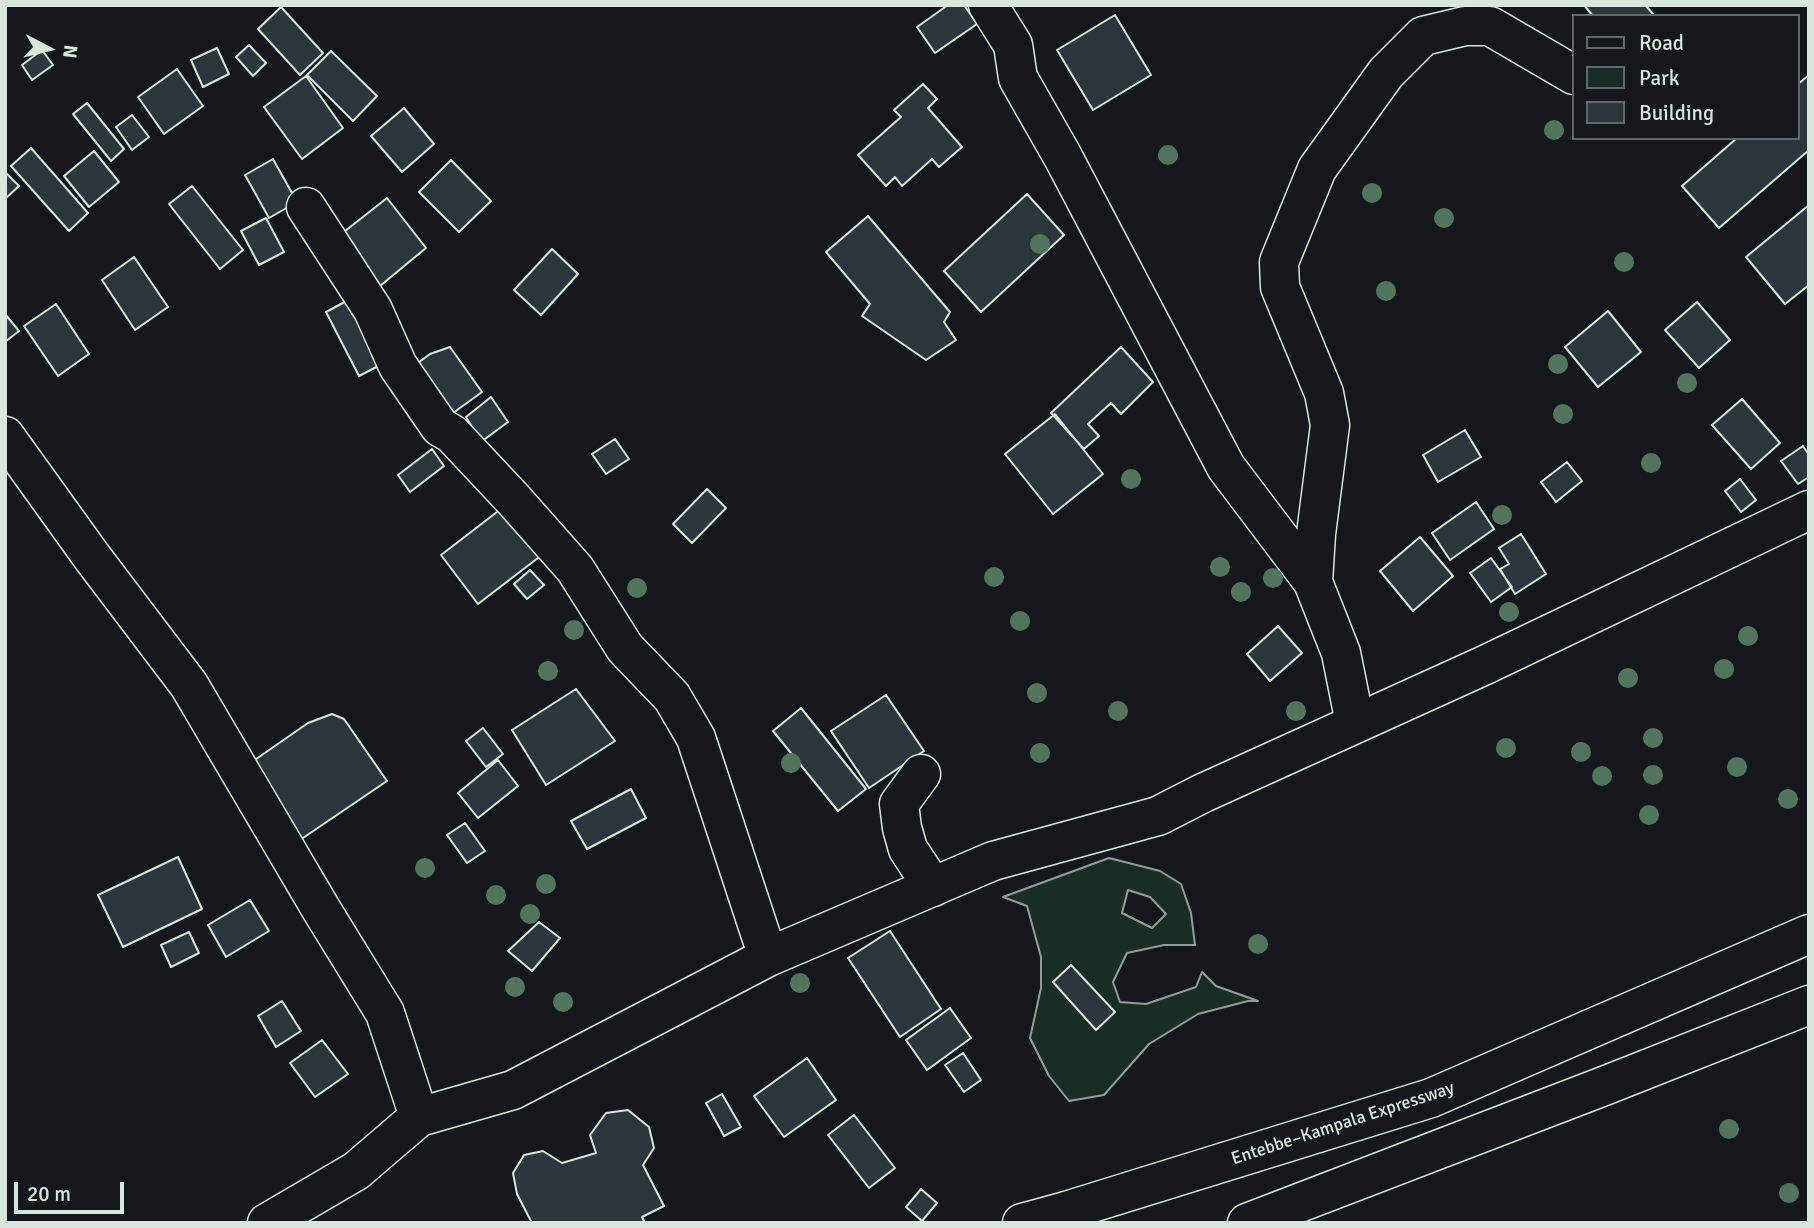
<!DOCTYPE html>
<meta charset="utf-8">
<style>
body{margin:0}
#map{position:relative;width:1814px;height:1228px;overflow:hidden;background:#14181c;font-family:Signika,sans-serif}
canvas{display:block}
.frame{position:absolute;inset:0;border:7px solid #d8e6dc;pointer-events:none}
.legend{position:absolute;left:1572px;top:14px;width:228px;height:126px;box-sizing:border-box;background:#14181c;border:2px solid #626a69;margin:0;padding:9px 12px;list-style:none;font-size:21px;color:#d8e6dc}
.legend li{display:flex;align-items:center;gap:14px;height:35px}
.legend b{width:35px;border:2px solid #626a69}
.north{position:absolute;left:14px;top:14px;width:70px;height:70px;-webkit-text-stroke:5px #14181c;paint-order:stroke;rotate:97deg;font-size:19px;font-weight:700;line-height:28px;text-align:center;color:#d8e6dc}
.north::after{content:'';display:block;margin:auto;width:24px;height:32px;background:#d8e6dc;clip-path:polygon(50% 0,100% 100%,50% 72%,0 100%)}
.scale{position:absolute;left:14px;top:1182px;width:110px;height:32px;box-sizing:border-box;border:4px solid #d8e6dc;border-top:0;padding-left:9px;font-size:21px;line-height:24px;white-space:nowrap;color:#d8e6dc;-webkit-text-stroke:5px #14181c;paint-order:stroke}
</style>
<div id="map">
<canvas width="1814" height="1228"></canvas>
<div class="frame"></div>
<ul class="legend">
<li><b style="height:9px;background:#14181c"></b>Road</li>
<li><b style="height:19px;background:#1a2d24"></b>Park</li>
<li><b style="height:19px;background:#2c363c"></b>Building</li>
</ul>
<div class="north">N</div>
<div class="scale">20 m</div>
</div>
<script>
const ctx = document.querySelector('canvas').getContext('2d');
ctx.lineJoin = 'round';
function paint(path, color) {
  ctx.fillStyle = color;
  ctx.fill(path, 'evenodd');
}
function shape(rows) {
  const path = new Path2D();
  for (const r of rows) {
    path.moveTo(r[0], r[1]);
    for (let i = 2; i < r.length; i += 2) path.lineTo(r[i], r[i + 1]);
  }
  return path;
}
function strokePath(path, color, width, dash) {
  ctx.strokeStyle = color;
  ctx.lineWidth = width;
  ctx.lineCap = dash ? 'butt' : 'round';
  ctx.setLineDash(dash || []);
  ctx.stroke(path);
}
function label(font, color, halo, rows, align = 'center') {
  ctx.font = font + ' Signika,sans-serif';
  ctx.lineWidth = 5;
  ctx.setLineDash([]);
  ctx.textBaseline = 'middle';
  ctx.strokeStyle = halo;
  ctx.fillStyle = color;
  for (const [text, x, y, turn = 0] of rows) {
    ctx.save();
    ctx.translate(x, y);
    ctx.rotate((+turn || 0) * Math.PI / 180);
    ctx.textAlign = isNaN(turn) ? turn : align;
    if (halo) ctx.strokeText(text, 0, 0);
    ctx.fillText(text, 0, 0);
    ctx.restore();
  }
}
const green = shape([
 [1109,858,1160,871,1181,884,1191,913,1195,945,1164,945,1127,953,1113,982,1120,1002,1146,1004,1196,987,1202,972,1216,986,1258,1001,1248,1001,1198,1014,1149,1044,1104,1095,1069,1101,1049,1076,1030,1038,1041,988,1041,957,1027,906,1003,897,1109,858],
 [1128,890,1150,897,1166,914,1152,928,1122,913,1128,890]
]);
paint(green, '#1a2d24');
strokePath(green, '#939e99', 2);
const building = shape([
 [948,5,964,5,977,24,935,53,917,27,948,5],
 [1584,5,1645,5,1655,16,1593,16,1584,5],
 [281,7,323,53,300,75,258,29,281,7],
 [1115,15,1151,75,1093,110,1057,50,1115,15],
 [249,45,266,63,253,76,236,57,249,45],
 [217,48,229,74,203,87,191,60,217,48],
 [42,50,53,65,32,80,22,65,42,50],
 [331,51,377,96,353,121,307,75,331,51],
 [177,69,203,106,164,134,138,97,177,69],
 [1809,75,1809,150,1719,228,1682,186,1737,138,1798,138,1798,84,1809,75],
 [306,76,343,128,302,159,264,107,306,76],
 [923,84,937,99,928,108,962,147,939,167,932,159,902,186,895,177,886,186,858,155,901,117,894,110,923,84],
 [87,103,124,149,111,161,73,114,87,103],
 [404,108,434,144,402,172,371,136,404,108],
 [132,115,149,137,132,150,116,127,132,115],
 [31,148,88,213,69,231,11,166,31,148],
 [94,151,119,182,89,207,64,176,94,151],
 [273,159,297,202,269,218,245,175,273,159],
 [451,160,491,201,459,232,419,192,451,160],
 [5,172,19,186,5,199,5,172],
 [192,186,243,250,220,269,169,204,192,186],
 [1027,194,1064,235,981,312,944,271,1027,194],
 [387,198,426,248,380,286,340,235,387,198],
 [1809,205,1809,285,1785,304,1746,257,1809,205],
 [868,216,950,312,944,322,956,340,926,360,862,316,870,304,826,252,868,216],
 [266,218,284,252,259,265,241,231,266,218],
 [552,249,578,274,541,315,514,290,552,249],
 [134,257,168,307,135,330,102,280,134,257],
 [358,295,390,360,359,376,326,312,358,295],
 [1697,302,1730,340,1699,368,1665,330,1697,302],
 [56,304,89,354,58,376,24,326,56,304],
 [1608,311,1641,352,1598,387,1565,347,1608,311],
 [5,314,19,331,5,342,5,314],
 [450,347,482,392,442,421,407,371,430,354,450,347],
 [1121,347,1153,382,1121,414,1111,403,1088,424,1099,436,1084,449,1051,413,1121,347],
 [491,397,508,422,481,442,466,417,491,397],
 [1742,399,1780,443,1751,469,1712,425,1742,399],
 [1055,414,1103,474,1053,514,1005,454,1055,414],
 [1465,430,1481,457,1438,482,1423,455,1465,430],
 [615,439,629,459,606,474,592,454,615,439],
 [1803,446,1809,455,1809,477,1798,484,1781,461,1803,446],
 [432,449,444,466,410,492,398,475,432,449],
 [1567,462,1582,481,1556,502,1541,482,1567,462],
 [1740,479,1756,500,1741,512,1725,491,1740,479],
 [707,489,726,508,692,543,673,524,707,489],
 [510,502,547,551,478,604,441,555,510,502],
 [1476,502,1494,529,1450,560,1432,533,1476,502],
 [1521,534,1546,574,1515,594,1500,569,1509,564,1499,548,1521,534],
 [1420,537,1453,576,1413,611,1380,571,1420,537],
 [1491,558,1512,587,1491,602,1470,573,1491,558],
 [530,570,544,585,527,599,514,584,530,570],
 [1278,626,1302,653,1270,681,1247,654,1278,626],
 [576,689,615,741,546,785,512,730,576,689],
 [886,695,924,751,869,788,831,731,886,695],
 [801,708,866,789,838,811,773,731,801,708],
 [332,714,344,719,387,781,297,842,246,766,308,723,332,714],
 [483,728,503,754,486,767,466,741,483,728],
 [498,760,518,786,478,818,458,793,498,760],
 [631,789,646,818,587,849,571,821,631,789],
 [465,823,485,851,467,863,447,835,465,823],
 [178,857,202,909,123,947,98,895,178,857],
 [250,900,269,931,226,957,208,925,250,900],
 [539,922,560,938,532,971,508,951,539,922],
 [890,931,941,1009,900,1037,848,958,890,931],
 [189,932,199,953,171,967,161,945,189,932],
 [1071,965,1115,1012,1096,1030,1053,982,1071,965],
 [282,1001,301,1031,276,1047,258,1016,282,1001],
 [950,1008,971,1038,927,1070,906,1040,950,1008],
 [322,1040,348,1074,315,1097,290,1063,322,1040],
 [963,1053,981,1080,964,1092,945,1065,963,1053],
 [807,1058,836,1100,784,1137,754,1096,807,1058],
 [722,1094,741,1127,724,1136,706,1103,722,1094],
 [628,1110,649,1127,654,1148,643,1165,664,1206,642,1217,645,1223,532,1223,517,1194,513,1173,524,1155,543,1151,562,1163,596,1153,590,1135,606,1113,628,1110],
 [854,1115,895,1168,869,1188,828,1135,854,1115],
 [921,1189,937,1203,922,1221,906,1207,921,1189]
]);
paint(building, '#2c363c');
strokePath(building, '#d8e6dc', 2);
const minor = shape([
 [988,5,1013,45,1018,78,1063,157,1226,467,1313,582],
 [306,207,373,310,398,366,440,427,452,434,513,499,575,569,625,648,672,697,696,738,768,957],
 [5,436,92,557,189,685,321,909,385,1013,419,1117],
 [1355,723,1341,653,1313,582,1316,534,1330,425,1324,393,1280,287,1279,262,1317,169,1386,73,1423,36,1465,26,1490,26,1574,75],
 [921,774,899,804,902,828,908,849,933,887],
 [267,1223,356,1171,419,1117,513,1090,768,957,993,861,1158,816,1203,793,1485,665,1809,510]
]);
const highway = shape([
 [1022,1223,1066,1211,1431,1098,1809,934],
 [1247,1223,1604,1086,1809,1005]
]);
strokePath(minor, '#d8e6dc', 41);
strokePath(highway, '#d8e6dc', 41);
strokePath(minor, '#14181c', 38);
strokePath(highway, '#14181c', 38);
ctx.fillStyle = '#55745f';
for (const [x, y] of [
 [1554,130],
 [1168,155],
 [1372,193],
 [1444,218],
 [1040,244],
 [1624,262],
 [1386,291],
 [1558,364],
 [1687,383],
 [1563,414],
 [1651,463],
 [1131,479],
 [1502,515],
 [1220,567],
 [994,577],
 [1273,578],
 [637,588],
 [1241,592],
 [1509,612],
 [1020,621],
 [574,630],
 [1748,636],
 [1724,669],
 [548,671],
 [1628,678],
 [1037,693],
 [1118,711],
 [1296,711],
 [1653,738],
 [1506,748],
 [1581,752],
 [1040,753],
 [791,763],
 [1737,767],
 [1653,775],
 [1602,776],
 [1788,799],
 [1649,815],
 [425,868],
 [546,884],
 [496,895],
 [530,914],
 [1258,944],
 [800,983],
 [515,987],
 [563,1002],
 [1729,1129],
 [1789,1193]
]) {
  ctx.beginPath();
  ctx.arc(x, y, 10, 0, 2 * Math.PI);
  ctx.fill();
}
label('18px', '#d8e6dc', '#14181c', [
 ["Entebbe–Kampala Expressway",1343,1124,-18]
]);
</script>
